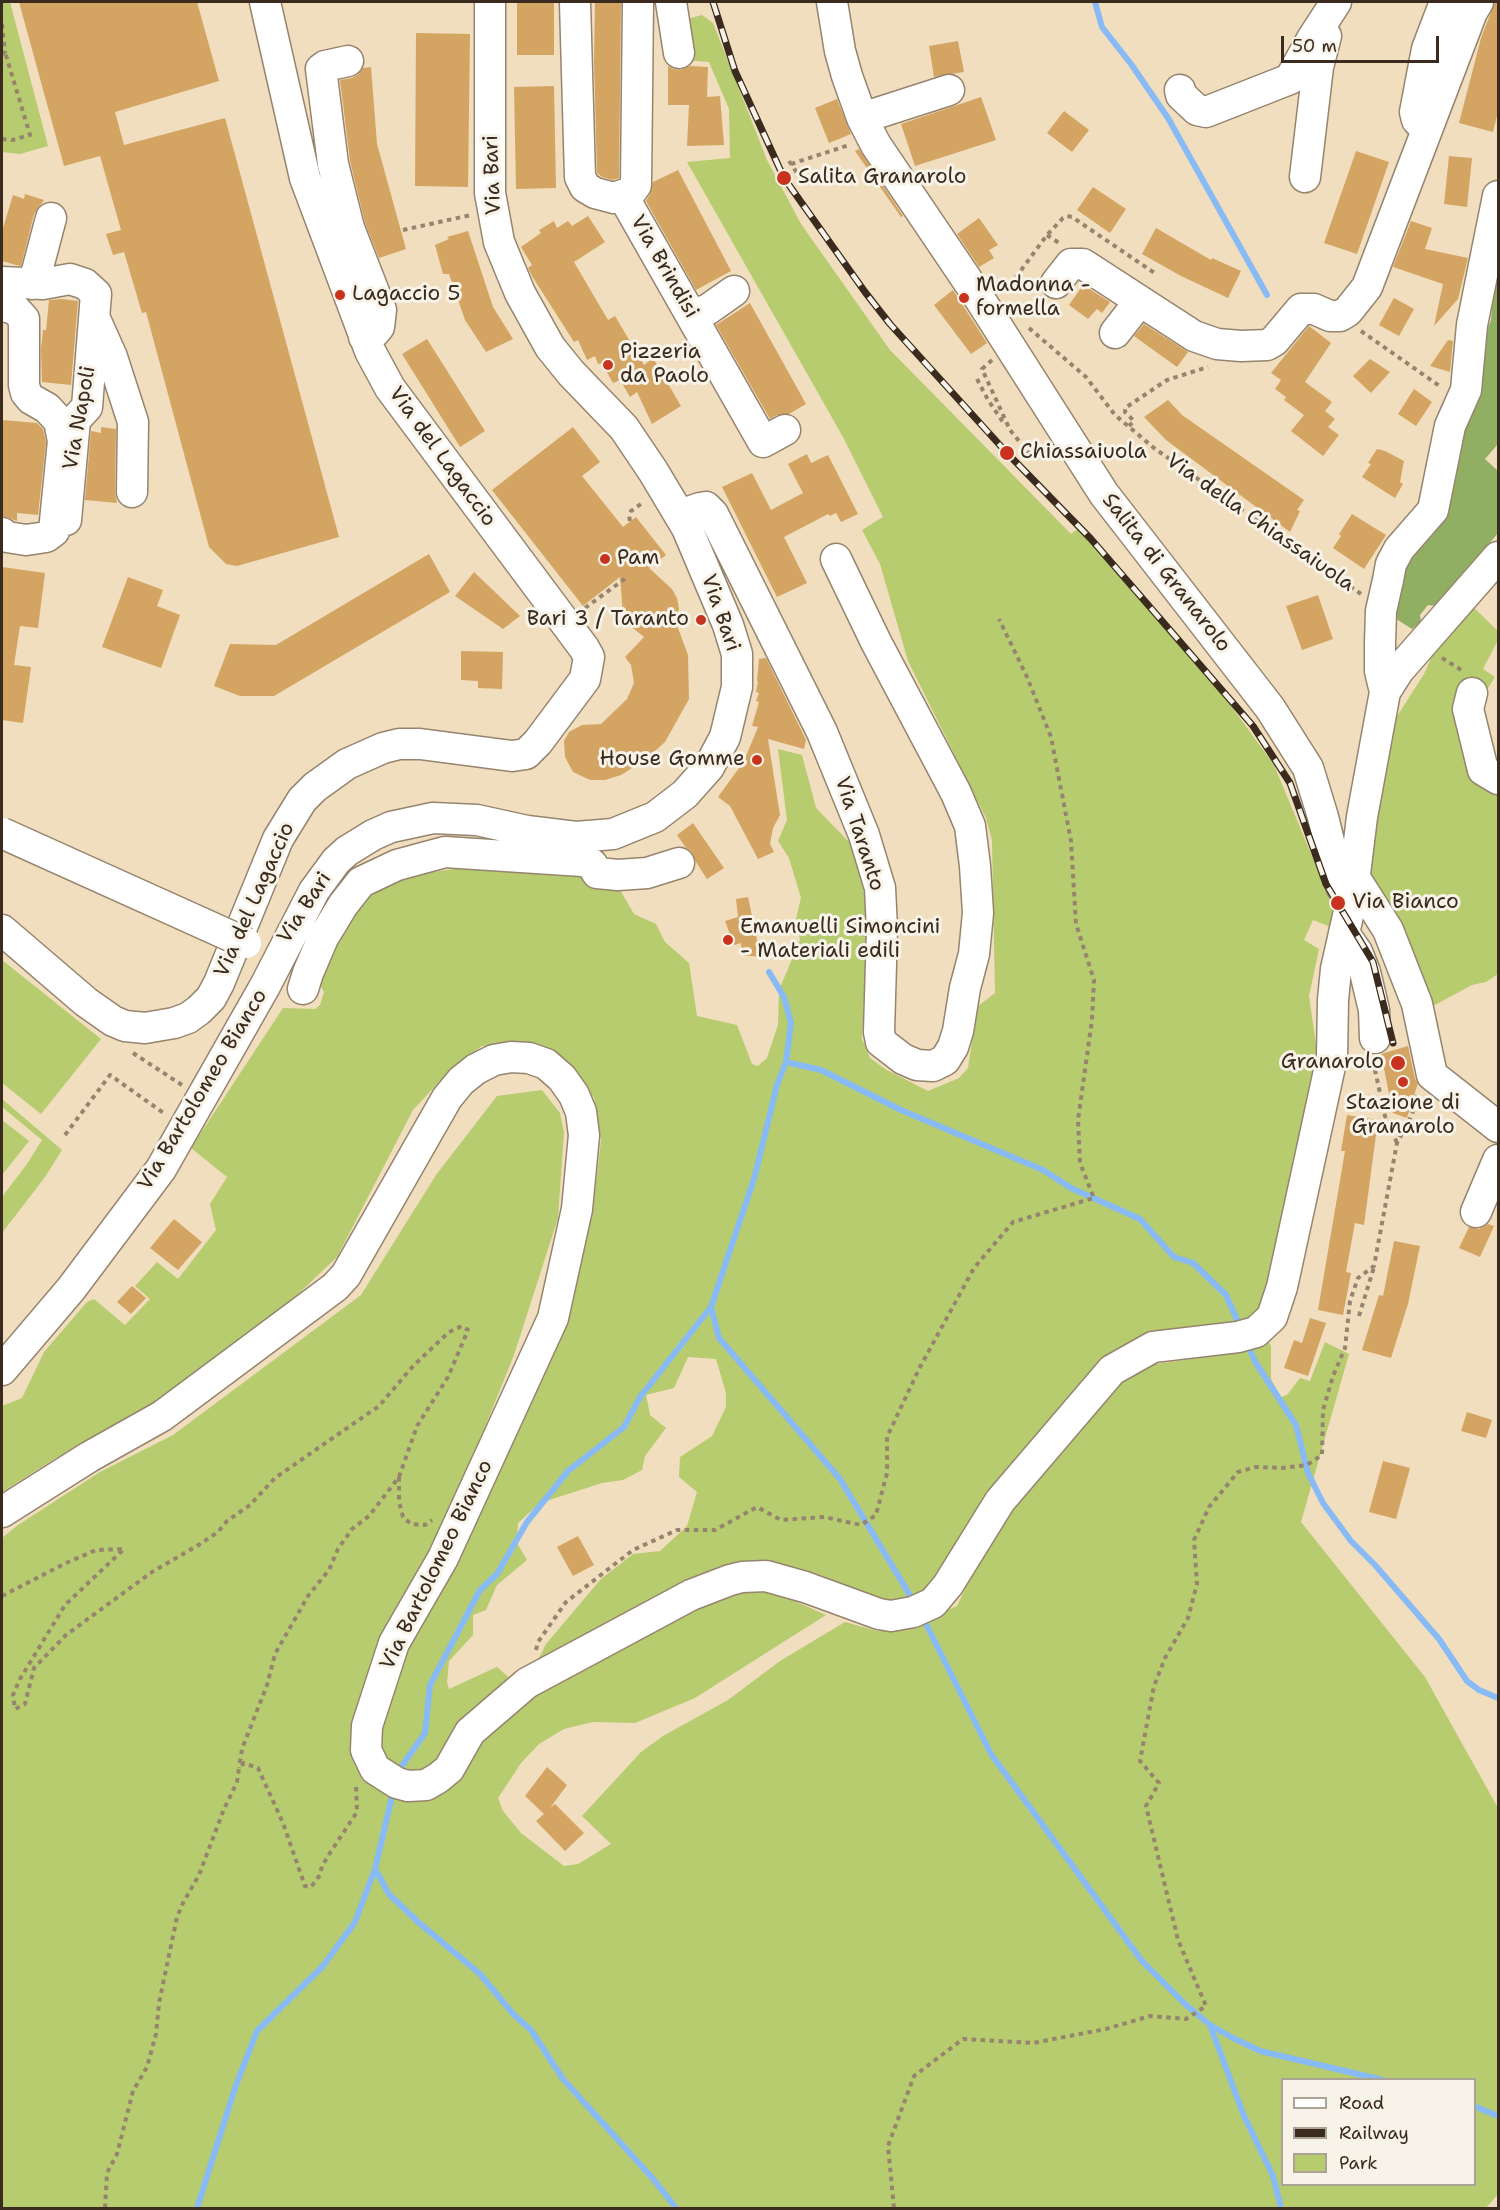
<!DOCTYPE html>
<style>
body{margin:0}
#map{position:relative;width:1500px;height:2210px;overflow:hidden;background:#f0debe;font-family:"Shantell Sans",sans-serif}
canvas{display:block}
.frame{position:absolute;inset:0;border:3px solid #3b2a1e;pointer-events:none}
.legend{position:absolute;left:1281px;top:2078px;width:195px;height:108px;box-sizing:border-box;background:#f7f3e8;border:2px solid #aca397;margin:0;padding:8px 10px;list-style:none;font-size:18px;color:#3b2a1e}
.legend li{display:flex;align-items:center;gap:12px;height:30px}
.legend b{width:30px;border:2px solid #aca397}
.scale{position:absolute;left:1281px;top:36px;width:158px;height:27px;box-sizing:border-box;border:3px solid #3b2a1e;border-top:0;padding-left:8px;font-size:18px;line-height:21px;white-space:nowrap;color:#3b2a1e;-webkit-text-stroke:4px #f7f3e8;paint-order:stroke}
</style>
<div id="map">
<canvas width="1500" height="2210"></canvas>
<div class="frame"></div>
<ul class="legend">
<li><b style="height:8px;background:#fff"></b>Road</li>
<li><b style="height:8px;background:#3b2a1e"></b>Railway</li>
<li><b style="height:16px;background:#b7cb6f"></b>Park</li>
</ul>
<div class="scale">50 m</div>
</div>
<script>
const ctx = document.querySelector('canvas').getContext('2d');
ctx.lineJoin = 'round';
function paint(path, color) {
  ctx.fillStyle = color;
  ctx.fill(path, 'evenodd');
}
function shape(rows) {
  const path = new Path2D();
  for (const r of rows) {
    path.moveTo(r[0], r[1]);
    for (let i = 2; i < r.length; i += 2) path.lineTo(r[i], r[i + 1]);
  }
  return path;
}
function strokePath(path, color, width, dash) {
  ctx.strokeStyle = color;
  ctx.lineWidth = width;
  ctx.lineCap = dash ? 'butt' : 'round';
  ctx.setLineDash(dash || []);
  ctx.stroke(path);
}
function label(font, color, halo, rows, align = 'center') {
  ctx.font = font + ' "Shantell Sans",sans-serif';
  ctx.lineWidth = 6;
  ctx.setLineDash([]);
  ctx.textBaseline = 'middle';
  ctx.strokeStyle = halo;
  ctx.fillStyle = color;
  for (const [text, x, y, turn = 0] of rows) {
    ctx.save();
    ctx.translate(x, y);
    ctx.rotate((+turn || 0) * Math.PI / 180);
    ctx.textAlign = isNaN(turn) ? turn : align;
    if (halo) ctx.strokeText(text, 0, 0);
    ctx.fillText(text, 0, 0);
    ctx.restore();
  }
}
paint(shape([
 [2,2,10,2,48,146,20,154,2,152],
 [702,15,713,23,767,160,801,224,890,350,1071,534,1081,526,1181,637,1274,765,1339,921,1333,928,1313,920,1304,940,1319,949,1309,996,1317,1051,1270,1297,1259,1312,1233,1330,1149,1336,1086,1376,1000,1480,927,1595,883,1603,737,1567,534,1668,546,1644,601,1579,633,1554,660,1551,687,1526,697,1492,679,1477,680,1457,712,1436,726,1407,726,1393,716,1359,688,1357,674,1388,646,1395,650,1415,666,1428,645,1456,642,1470,623,1480,602,1483,540,1503,518,1523,517,1543,527,1560,497,1585,486,1610,473,1615,473,1635,449,1661,447,1682,449,1689,497,1667,512,1680,496,1689,459,1728,436,1765,416,1770,402,1768,384,1755,375,1728,409,1642,558,1327,592,1215,601,1140,594,1098,582,1080,546,1051,518,1044,482,1046,452,1068,413,1110,337,1257,253,1337,133,1418,54,1459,2,1492,2,1406,22,1398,44,1352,87,1302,94,1299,125,1325,150,1299,135,1286,157,1262,178,1279,216,1230,210,1204,227,1177,191,1148,283,1008,315,1009,320,1005,324,992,317,979,354,908,374,887,401,877,473,866,581,870,620,890,634,914,656,924,665,942,689,963,697,1016,737,1025,752,1064,758,1066,767,1058,778,1025,779,990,800,940,796,919,801,898,789,858,778,841,787,820,778,749,802,755,816,808,850,843,858,862,868,916,862,1039,870,1058,885,1069,928,1091,959,1078,968,1068,977,1007,995,993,992,840,986,818,908,661,880,564,862,530,883,517,843,437,687,162,730,158,729,109,709,62,685,60,684,20],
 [1472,606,1498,631,1498,640,1483,669,1495,677,1476,707,1498,770,1498,974,1486,982,1472,985,1433,1006,1364,877,1383,749,1396,718,1424,674,1441,636],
 [2,960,101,1039,41,1114,2,1083],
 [542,1090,560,1113,564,1132,558,1218,514,1355,434,1553,353,1727,355,1766,370,1780,395,1793,522,1696,669,1618,738,1590,770,1590,826,1615,695,1698,635,1723,593,1722,564,1729,539,1744,521,1763,498,1798,503,1811,521,1833,564,1866,578,1864,611,1844,582,1816,641,1752,663,1736,728,1700,780,1661,845,1622,877,1631,904,1628,957,1606,980,1558,1012,1505,1128,1373,1149,1365,1228,1354,1267,1340,1271,1346,1271,1379,1281,1397,1287,1395,1300,1378,1310,1381,1325,1342,1349,1354,1301,1522,1425,1677,1498,1808,1498,2194,1486,2208,2,2208,2,1538,18,1525,100,1472,173,1435,361,1295,436,1175,497,1096],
 [1282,2080,1474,2080,1474,2184,1282,2184],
 [2,1099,62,1150,45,1177,2,1233,2,1197,27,1164,42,1140,2,1107],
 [2,1120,29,1141,2,1175]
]), '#b7cb6f');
paint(shape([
 [1498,233,1498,444,1485,459,1498,471,1498,533,1436,606,1428,605,1420,615,1421,622,1412,629,1393,617,1397,569,1480,386,1484,373,1484,346,1486,333,1491,320,1492,307,1485,297]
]), '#91af62');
strokePath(shape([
 [1095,2,1102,27,1131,64,1168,118,1267,295],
 [786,1062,821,1070,901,1110,1043,1170,1071,1188,1140,1219,1174,1257,1193,1263,1226,1295,1241,1329],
 [711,1307,719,1338,840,1479,914,1602],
 [1247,1344,1256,1363,1296,1425,1308,1473,1323,1503,1351,1541,1375,1565,1439,1639,1467,1681,1479,1690,1498,1698],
 [922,1616,991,1754,1142,1961,1185,2004,1210,2025,1231,2037,1260,2051,1383,2080],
 [397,1773,425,1733,430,1685,480,1590,497,1574,527,1522,568,1471,624,1427,640,1397,711,1307,754,1179,777,1085,786,1062,791,1023,784,997,769,972],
 [375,1869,389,1894,417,1921,480,1974,514,2015,531,2030,563,2079,655,2181,676,2208],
 [1210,2025,1244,2116,1273,2176,1281,2208],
 [1474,2106,1498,2116],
 [197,2208,236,2085,257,2031,323,1966,355,1922,375,1869,393,1792]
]), '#88baf5', 6);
paint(shape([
 [19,2,197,2,219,81,115,112,124,145,225,118,339,537,237,566,226,564,209,547,146,312,142,313,124,252,113,255,106,234,121,230,100,156,64,166],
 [517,2,554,2,554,55,517,55],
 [595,2,621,2,619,178,613,180,602,177,597,173,594,60],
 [1495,2,1498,2,1498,112,1493,132,1459,123,1481,38],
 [416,33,470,34,468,187,415,186],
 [958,41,964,72,934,77,929,46],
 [668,66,673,69,681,70,690,66,708,67,707,97,720,96,724,145,687,146,689,105,668,105],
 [371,67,377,144,406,249,379,258,365,223,350,161,340,80,352,78,359,74,363,68],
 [554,86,556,188,516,189,514,87],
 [981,97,996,140,915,166,901,124],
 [837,99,851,134,829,143,815,108],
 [1064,111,1089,130,1072,152,1047,133],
 [859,149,903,216,901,217,855,151],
 [1356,151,1389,162,1357,254,1324,243],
 [1449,156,1472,158,1467,207,1444,204],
 [678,170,731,271,696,290,646,201,650,194,653,182],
 [1093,187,1126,209,1110,233,1077,210],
 [25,194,44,200,34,214,21,266,16,265,2,261,2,231,13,195,24,199],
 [588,216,605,242,574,262,608,320,615,316,644,365,653,358,681,406,652,424,637,392,630,397,620,380,613,383,602,363,598,364,595,356,587,360,578,340,574,342,532,276,528,268,532,265,521,247,541,233,539,230,554,221,557,228,568,221,572,226],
 [979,218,998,245,989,250,994,258,979,267,957,234],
 [1411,221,1432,228,1425,249,1468,258,1458,299,1434,326,1443,284,1393,267],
 [1156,228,1211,260,1212,258,1241,271,1228,298,1181,276,1142,254],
 [468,231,493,307,513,339,486,352,465,320,449,274,443,274,435,245,449,239,447,237],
 [1083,285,1110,302,1102,313,1097,309,1088,319,1069,305],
 [953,290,987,343,971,354,934,305],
 [1394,298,1414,309,1399,336,1379,325],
 [62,299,78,301,71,385,42,382,41,349,43,330,46,330,49,300],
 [750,303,806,404,789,414,777,415,770,419,716,325],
 [1144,324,1188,352,1177,367,1134,336],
 [1309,326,1331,343,1305,382,1332,402,1325,411,1335,419,1328,427,1339,435,1323,456,1291,431,1304,415,1284,400,1286,397,1275,389,1281,380,1271,373],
 [427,339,485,431,460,447,402,354],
 [1448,340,1453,341,1450,372,1430,366],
 [1370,359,1390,372,1371,393,1353,376],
 [1414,389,1432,402,1416,426,1398,414],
 [1168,400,1182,415,1304,500,1297,510,1300,511,1290,532,1166,440,1144,417],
 [2,420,37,423,43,429,46,442,38,515,17,513,17,521,2,516],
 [101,427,116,429,115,492,117,503,85,500,91,431,101,433],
 [573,427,600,462,582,476,623,527,636,517,666,555,649,568,672,589,677,598,679,609,675,620,688,655,689,699,665,742,646,759,621,775,605,780,590,780,573,772,565,757,564,741,569,732,582,725,601,724,627,699,634,683,631,665,625,657,644,637,628,624,623,614,620,577,583,606,492,490],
 [1377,449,1385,451,1404,461,1400,482,1403,484,1395,498,1362,477,1371,464,1368,463],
 [807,454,811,463,828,455,858,514,841,522,836,513,830,516,828,514,784,537,807,583,777,597,722,487,752,473,771,510,803,493,788,464],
 [1352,514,1386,535,1364,569,1333,548,1341,536,1339,534],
 [429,554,450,592,274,696,240,696,214,686,230,644,276,645],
 [2,567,45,573,38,628,20,626,14,665,31,667,23,723,2,720],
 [474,572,520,616,503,629,455,596],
 [128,577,163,590,157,606,180,615,161,668,102,647],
 [1318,595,1333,639,1302,650,1286,606],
 [461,651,503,652,502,689,478,688,478,681,461,680],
 [766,658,806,740,804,749,768,739,780,815,773,828,770,844,774,852,758,859,730,806,718,797,744,761,758,727,752,726,759,702,756,701,759,693,756,692,758,681,757,681,759,659],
 [693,823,724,868,707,879,696,862,691,851,686,848,677,835],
 [748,897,757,940,760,957,742,955,741,943,734,945,725,921,738,917,736,899],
 [1408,1046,1415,1079,1418,1083,1407,1118,1393,1113,1381,1054],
 [1347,1115,1378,1120,1364,1225,1355,1223,1346,1272,1351,1273,1343,1315,1318,1310,1345,1151,1341,1151],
 [174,1219,202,1242,178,1270,150,1248],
 [1488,1224,1494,1226,1480,1257,1459,1248,1469,1227,1479,1229],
 [1394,1241,1420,1246,1408,1304,1391,1358,1362,1350,1379,1295,1383,1296],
 [132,1286,146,1298,131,1314,117,1302],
 [1310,1318,1326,1323,1308,1376,1284,1368,1294,1340,1302,1343],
 [1467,1412,1492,1420,1486,1438,1461,1431],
 [1383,1461,1410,1468,1396,1519,1369,1512],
 [578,1536,594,1565,573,1576,557,1547],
 [547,1767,567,1785,550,1808,555,1804,584,1833,565,1851,536,1821,544,1814,525,1796]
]), '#d4a463');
const minor = shape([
 [575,2,580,177,585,187,595,193,614,198,631,192,636,185,638,2],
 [671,2,679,53],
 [832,2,840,51,847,76,862,118,876,145,976,293,1104,494,1270,708,1308,768,1323,817,1335,866,1342,888,1352,898],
 [348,61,325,66,321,69,333,164,349,228,381,310,379,327,374,333,364,337],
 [1180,90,1181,95,1197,110,1206,112,1290,79,1312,39,1336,2],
 [862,118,949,90],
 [1425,128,1417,120,1415,112,1427,49,1445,2],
 [1305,177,1318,67,1326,36],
 [623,196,763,442,785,430],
 [2,282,43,284,70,279,85,284,96,294,87,407,75,420,66,520],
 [1056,283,1071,264,1083,264,1194,336,1217,344,1241,346,1267,345,1274,341,1301,309,1314,309,1330,316,1340,316,1348,311,1367,287,1472,12,1478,2],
 [32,284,37,271,51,218],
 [2,306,15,309,24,319,24,385,26,393,31,399,47,408,59,421,63,441,54,531,46,537,26,540,7,537,2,533],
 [691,314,707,310,734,291],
 [95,319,112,357,133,422,132,492],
 [1115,333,1140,301],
 [680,515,700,508,706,507,713,514,822,732,864,835,880,888,882,929,879,1032,881,1042,903,1059,917,1065,933,1066,945,1060,953,1047,958,1031,965,988,974,954,978,913,975,866,970,826,956,793,876,642,836,559],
 [1385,692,1380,671,1380,643,1381,611,1388,580,1391,564,1399,549,1433,510,1450,426,1466,390,1472,325,1498,196],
 [1472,693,1468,709,1483,770,1498,779],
 [1355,878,1388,930,1417,1004,1432,1075,1498,1127],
 [2,930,86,1002,113,1021,125,1026,145,1028,174,1023,188,1018,199,1010,211,998,219,983,278,839,302,800,315,787,347,764,383,748,399,744,420,744,512,756,526,754,538,742,585,679,589,657,584,648,390,388,370,351,305,178,265,2],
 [1344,933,1357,952,1365,972,1374,1010,1375,1038],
 [303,989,308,973,323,938,343,905,361,882,397,865,445,852,582,861,592,864,597,873,618,875,647,873,679,863],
 [1476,1212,1498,1160],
 [2,1370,71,1289,161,1169,265,986,314,891,336,861,347,851,373,835,391,827,433,818,477,820,527,831,576,837,613,834,655,817,685,794,709,767,725,737,737,687,737,654,728,625,687,528,653,471,624,428,571,373,550,347,520,293,499,242,490,193,490,2],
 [2,1512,89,1457,162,1416,335,1287,346,1275,447,1098,461,1081,476,1069,494,1060,511,1057,529,1058,546,1064,562,1078,574,1095,581,1112,584,1135,577,1209,553,1318,443,1558,394,1643,367,1726,366,1750,375,1769,397,1783,408,1786,426,1785,438,1778,449,1769,470,1732,527,1683,691,1595,730,1580,742,1577,766,1576,805,1587,879,1614,891,1616,913,1612,933,1603,948,1585,1000,1501,1112,1370,1153,1347,1238,1337,1256,1332,1272,1317,1282,1287,1332,1057,1333,1000,1336,969,1352,898,1362,817,1385,692,1399,670,1498,557]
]);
strokePath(minor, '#96846e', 33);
strokePath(shape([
 [2,24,5,52,2,54],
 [2,139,12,140,30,135,5,52],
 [789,161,803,182],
 [791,164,849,145],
 [403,230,471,215],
 [1047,235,1059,243],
 [1005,292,1047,235,1063,218,1067,216,1072,217,1156,274],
 [1029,328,1086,377,1115,415,1154,448,1361,594],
 [1361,331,1441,387],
 [992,360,982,369,1010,430,1032,457],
 [977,379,988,400,1005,425],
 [1129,426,1134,421,1125,412,1125,408,1167,380,1208,367],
 [630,521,629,516,631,511,644,502],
 [585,608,626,578],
 [1442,658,1463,671],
 [133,1053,182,1085],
 [1373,1061,1385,1116,1397,1143],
 [65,1135,110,1075,165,1114],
 [1359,1316,1374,1267],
 [399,1477,399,1501,403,1517,411,1524,425,1525,432,1520],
 [2,1596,66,1563,96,1550,124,1549,65,1605,20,1679,13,1695,15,1709,25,1704,34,1668,66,1635,152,1572,197,1546,218,1532,227,1521,250,1505,275,1478,379,1406,414,1365,449,1332,462,1326,468,1330,448,1377,417,1426,399,1477,369,1516,352,1529,338,1549,329,1570,308,1596,275,1654,267,1685,242,1749,239,1768],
 [536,1650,538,1642,566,1602,633,1550,677,1530,715,1530,757,1507,781,1520,824,1517,861,1525,876,1515,887,1473,887,1437,919,1369,974,1268,1013,1222,1094,1198,1080,1163,1078,1120,1092,1020,1094,980,1076,924,1071,841,1051,737,1027,677,999,619],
 [105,2208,107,2173,117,2154,133,2091,147,2067,156,2034,159,2003,177,1917,183,1903,199,1875,224,1809,237,1782,239,1768,244,1763,258,1768,283,1823,305,1886,311,1887,320,1875,322,1866,330,1853,357,1812,356,1784],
 [894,2208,888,2146,914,2076,963,2039,1033,2043,1106,2029,1150,2016,1186,2019,1206,2006,1178,1940,1146,1806,1159,1783,1140,1761,1154,1686,1165,1658,1188,1618,1197,1584,1194,1540,1209,1507,1238,1472,1256,1467,1282,1468,1307,1465,1322,1455,1323,1410,1333,1376,1345,1348,1350,1301,1358,1278,1374,1266,1397,1143,1412,1115,1417,1095]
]), '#96846e', 4, [4.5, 4.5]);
strokePath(minor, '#fff', 30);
const rail = shape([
 [713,2,735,71,784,178,865,292,890,324,1007,453,1091,539,1253,726,1290,783,1326,884,1373,962,1393,1043]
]);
strokePath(rail, '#3b2a1e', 7);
strokePath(rail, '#f7f3e8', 4.5, [14]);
const minorBridge = shape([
 [2,833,246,943]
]);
strokePath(minorBridge, '#96846e', 33, []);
strokePath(minorBridge, '#fff', 30);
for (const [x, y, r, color] of [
 [784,178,8,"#c8321e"],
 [340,295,6,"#c8321e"],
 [964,298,6,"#c8321e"],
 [608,365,6,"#c8321e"],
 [1007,453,8,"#c8321e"],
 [605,559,6,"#c8321e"],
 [701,620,6,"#c8321e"],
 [757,760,6,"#c8321e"],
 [1338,903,8,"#c8321e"],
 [728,940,6,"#c8321e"],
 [1398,1063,8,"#c8321e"],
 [1403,1082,6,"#c8321e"]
]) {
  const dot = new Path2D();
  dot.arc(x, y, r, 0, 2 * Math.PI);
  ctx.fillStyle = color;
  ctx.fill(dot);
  strokePath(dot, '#f7f3e8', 2);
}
label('21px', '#3b2a1e', '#f7f3e8', [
 ["Via Bari",493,175,-92],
 ["Via Brindisi",664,267,60],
 ["Via Napoli",80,418,-80],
 ["Via del Lagaccio",442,457,54],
 ["Via della Chiassaiuola",1260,523,35],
 ["Salita di Granarolo",1166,573,52],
 ["Via Bari",720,613,71],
 ["Via Taranto",859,834,72],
 ["Via del Lagaccio",255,900,-66],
 ["Via Bari",305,908,-57],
 ["Via Bartolomeo Bianco",203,1090,-59],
 ["Via Bartolomeo Bianco",437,1565,-64]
]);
label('21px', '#3b2a1e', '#f7f3e8', [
 ["Salita Granarolo",798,178],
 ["Madonna -",976,286],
 ["formella",976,310],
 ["Lagaccio 5",352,295],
 ["Pizzeria",620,353],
 ["da Paolo",620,377],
 ["Chiassaiuola",1020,453],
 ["Pam",617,559],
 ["Bari 3 / Taranto",689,620,"right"],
 ["House Gomme",745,760,"right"],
 ["Via Bianco",1352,903],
 ["Emanuelli Simoncini",740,928],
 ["- Materiali edili",740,952],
 ["Granarolo",1384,1063,"right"],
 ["Stazione di",1403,1104,"center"],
 ["Granarolo",1403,1128,"center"]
], 'left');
</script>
